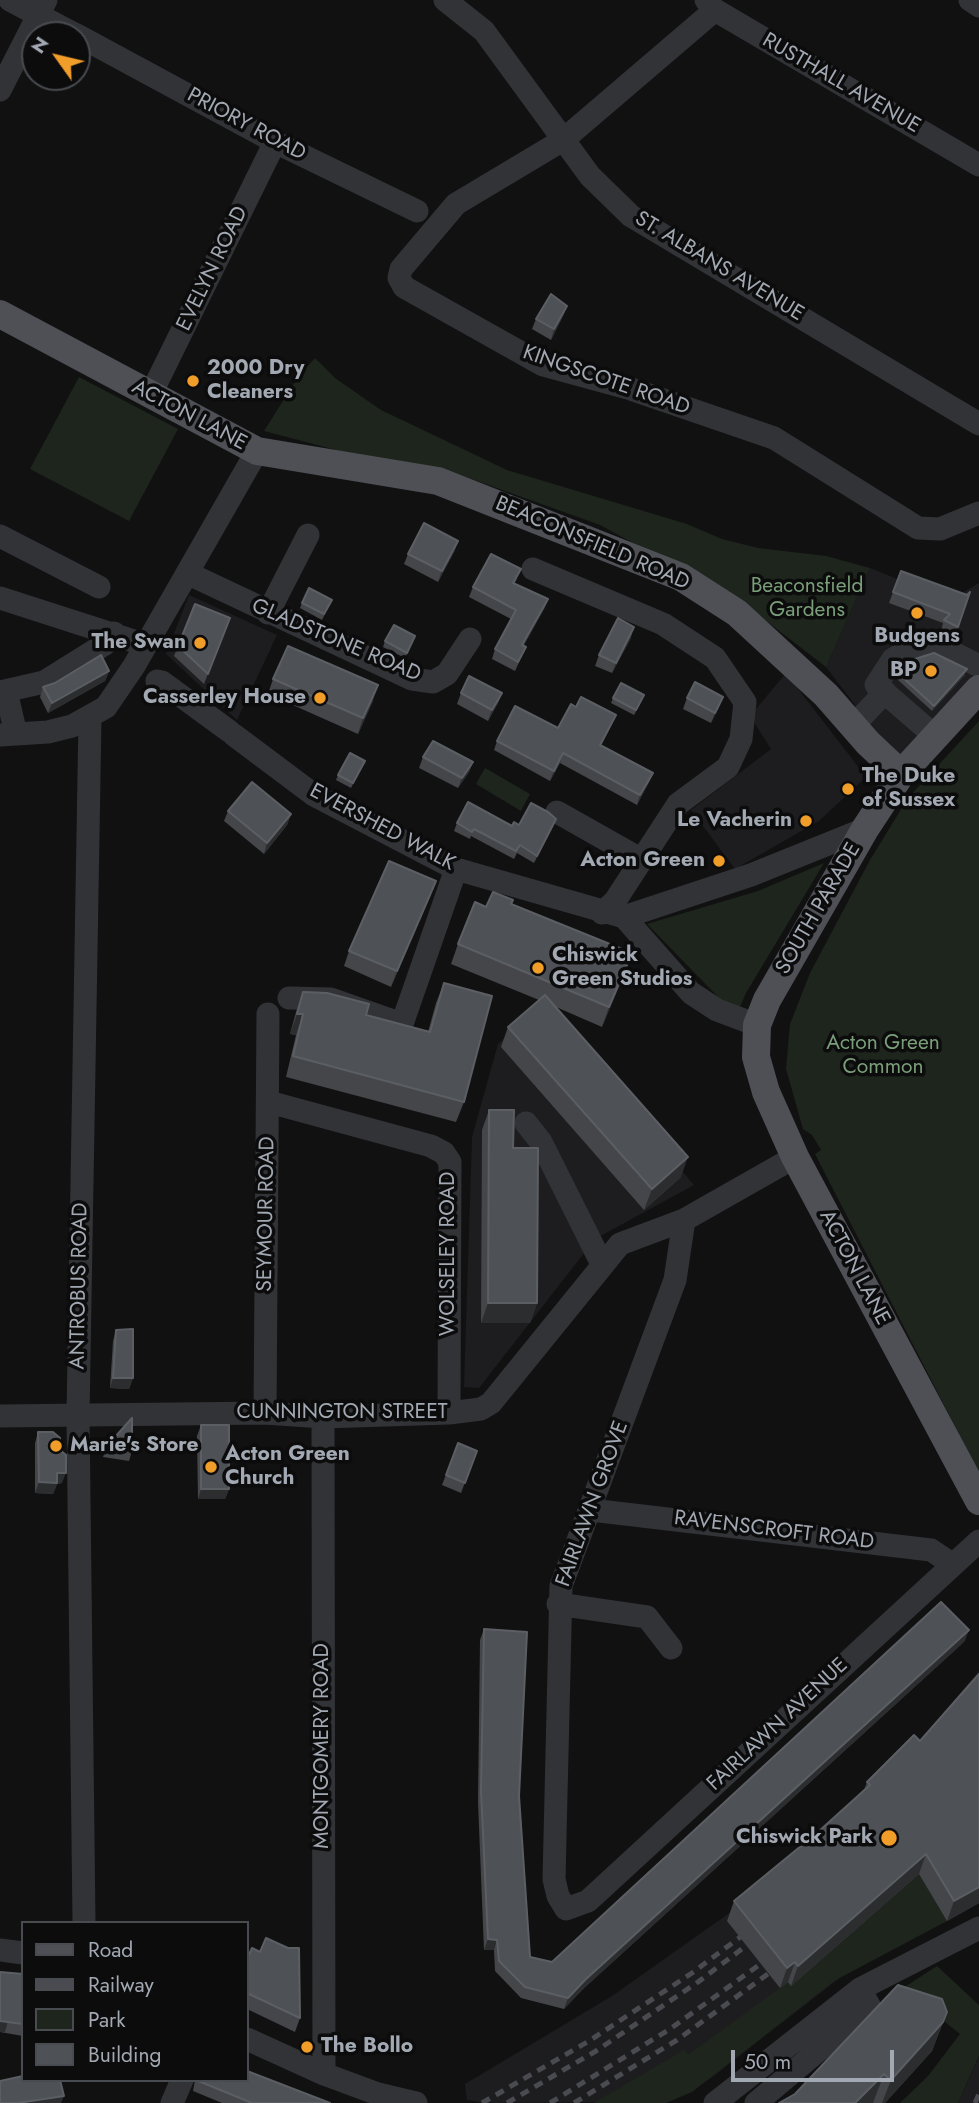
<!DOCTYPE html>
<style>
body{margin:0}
#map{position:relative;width:979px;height:2103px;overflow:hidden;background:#111112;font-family:Jost,sans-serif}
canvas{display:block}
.legend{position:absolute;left:21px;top:1921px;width:228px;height:161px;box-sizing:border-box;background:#0c0c0d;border:2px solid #484b4f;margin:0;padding:9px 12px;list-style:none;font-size:21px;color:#a2a9b3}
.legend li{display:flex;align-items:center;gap:14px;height:35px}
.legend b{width:35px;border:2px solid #484b4f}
.north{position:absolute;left:21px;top:21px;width:70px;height:70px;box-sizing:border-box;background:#0c0c0d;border:2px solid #484b4f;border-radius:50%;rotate:304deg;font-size:19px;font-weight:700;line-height:28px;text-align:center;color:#a2a9b3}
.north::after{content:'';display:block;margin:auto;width:24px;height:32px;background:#f19d2a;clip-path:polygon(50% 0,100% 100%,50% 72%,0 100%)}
.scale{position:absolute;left:731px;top:2050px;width:163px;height:32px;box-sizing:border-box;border:4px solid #a2a9b3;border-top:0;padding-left:9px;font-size:21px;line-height:24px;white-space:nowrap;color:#a2a9b3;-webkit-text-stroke:5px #0c0c0d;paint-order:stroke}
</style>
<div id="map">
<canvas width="979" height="2103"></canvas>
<ul class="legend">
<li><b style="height:9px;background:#4e5056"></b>Road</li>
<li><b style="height:9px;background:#494b50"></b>Railway</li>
<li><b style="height:19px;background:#1d251d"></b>Park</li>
<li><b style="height:19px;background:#4e5155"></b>Building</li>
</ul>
<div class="north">N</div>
<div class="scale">50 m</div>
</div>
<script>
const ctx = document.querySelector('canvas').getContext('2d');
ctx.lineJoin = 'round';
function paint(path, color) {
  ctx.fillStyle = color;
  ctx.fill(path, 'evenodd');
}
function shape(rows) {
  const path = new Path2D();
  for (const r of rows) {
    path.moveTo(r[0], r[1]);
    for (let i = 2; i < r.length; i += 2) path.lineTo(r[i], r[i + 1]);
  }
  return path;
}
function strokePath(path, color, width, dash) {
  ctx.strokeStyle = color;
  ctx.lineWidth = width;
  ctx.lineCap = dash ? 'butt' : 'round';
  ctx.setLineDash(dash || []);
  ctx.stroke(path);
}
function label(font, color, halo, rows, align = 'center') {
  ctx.font = font + ' Jost,sans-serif';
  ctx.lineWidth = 7;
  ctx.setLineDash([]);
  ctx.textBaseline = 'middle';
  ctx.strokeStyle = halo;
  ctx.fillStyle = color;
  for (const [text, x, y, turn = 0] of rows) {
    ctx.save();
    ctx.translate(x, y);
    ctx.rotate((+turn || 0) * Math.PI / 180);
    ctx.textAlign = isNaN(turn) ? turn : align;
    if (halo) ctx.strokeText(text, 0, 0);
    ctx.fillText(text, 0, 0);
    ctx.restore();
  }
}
paint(shape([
 [870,568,950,600,979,583,979,684,903,768,826,667],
 [189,595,277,635,237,720,166,654],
 [786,673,866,777,819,821,735,869,691,810,771,749,750,716],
 [536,1010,582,1055,694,1185,595,1239,479,1388,464,1387,472,1137,498,1044],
 [979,1671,979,1903,851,1969,711,2078,669,2102,485,2103,467,2100,465,2084,612,1996,728,1914,860,1802,907,1755],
 [979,2056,979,2103,958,2103,979,2057]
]), '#1d1d1f');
paint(shape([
 [315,358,335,378,381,410,507,470,687,524,722,539,758,548,826,556,870,568,826,667,743,603,600,525,441,468,340,451,264,431,298,377],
 [79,377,178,429,129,521,30,469],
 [979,721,979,1473,815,1154,821,1150,812,1135,803,1129,786,1069,790,1024,810,973,870,860,908,798],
 [485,768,530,794,521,811,476,784],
 [824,863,746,993,739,1009,721,1000,647,924,758,891],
 [919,1874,947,1921,834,1981,692,2092,666,2103,594,2103,684,2050,688,2055,788,1982,791,1986],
 [937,1966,979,2005,979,2056,958,2103,900,2103,928,2076,960,2034,903,1988]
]), '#1d251d');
strokePath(shape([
 [10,0,76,35],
 [445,0,484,31,590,176,631,216,979,424],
 [706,0,715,10,979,165],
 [970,0,979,6],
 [715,10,563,140,456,204,401,269,399,278,404,287,543,365,631,389,774,438,918,528,940,529,979,513],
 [77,35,275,142,417,211],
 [0,90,46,0],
 [150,396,275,142],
 [0,536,99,587],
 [533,569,663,624,715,658,745,702,741,739,728,767,678,804,615,901,602,913],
 [187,573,412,679,433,682,447,674,470,639],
 [0,598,146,645],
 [268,613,308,535],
 [157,681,162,682,229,731],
 [6,691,16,734],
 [0,692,44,682,105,644,114,633],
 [854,725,885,692],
 [0,735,48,732,72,726,106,707,134,666,257,451],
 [234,735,314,795,456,869,624,917,751,875,865,829],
 [936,737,876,685,893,659,908,650,934,643,979,666],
 [557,812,642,860],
 [624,917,691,993,717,1010,757,1025],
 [289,998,331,999,402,1024,456,869],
 [269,1102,431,1146,444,1153,450,1162,449,1413],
 [526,1123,541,1142,602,1264],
 [684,1220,675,1280,561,1586,554,1879,558,1896,566,1909,588,1901,979,1541],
 [265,1413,268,1014],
 [0,1416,265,1413,323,1417,449,1413,481,1409,491,1403,620,1244,684,1220,795,1157],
 [323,1417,324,2074],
 [591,1510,931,1550,952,1564],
 [558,1604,647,1617,671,1648],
 [84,1923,78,1415,90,719],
 [0,1950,23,1953],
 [247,2039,324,2074,378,2094,416,2103],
 [172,2103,182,2080],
 [715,2103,860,1989,979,1928],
 [756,2103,870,2007,860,1989]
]), '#323337', 23);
strokePath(shape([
 [0,314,257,451,438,481,681,577,737,613,826,695,868,743,901,774],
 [979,689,901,774,865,829,767,1000,757,1025,756,1057,766,1092,795,1157,979,1501]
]), '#4e5056', 28);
strokePath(shape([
 [482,2103,589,2041,692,1973,755,1926],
 [507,2103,596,2051,698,1982,763,1933],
 [550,2103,670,2029,777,1952],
 [574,2103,677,2040,783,1963],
 [975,2103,979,2094]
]), '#494b50', 5, [9, 7]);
paint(shape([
 [567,306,563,316,551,340,532,329,536,319],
 [458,541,454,552,438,582,404,564,408,554],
 [901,571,967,595,970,592,954,638,941,631,943,623,889,603],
 [517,579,514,584,548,599,544,609,524,645,526,647,515,671,492,659,495,649,511,619,469,597,473,587],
 [332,600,322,620,300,608,302,603],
 [230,618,204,684,174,656,178,646],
 [631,638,612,673,595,666,599,655],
 [385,641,413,641,405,658,383,647],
 [109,671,105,681,48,713,40,697,43,687],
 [899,674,965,675,932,711,897,679],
 [273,679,373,701,358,734,268,694],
 [461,693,502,693,498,703,488,721,457,704],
 [613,698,642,700,634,715,611,703],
 [687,698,719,707,711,723,683,709],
 [612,724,601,746,653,773,649,782,637,805,560,763,550,781,494,750,497,741,558,728],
 [423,757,473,762,469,772,458,788,419,768],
 [365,761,351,788,336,780,338,775],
 [228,811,291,814,287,825,264,854,224,821],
 [556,819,553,826,534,863,517,853,514,859,471,836,470,839,454,831,457,823,512,826],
 [436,881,391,987,344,966,349,951],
 [511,904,632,953,602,1027,556,1007,681,1177,644,1210,501,1047,508,1027,539,1000,451,964,458,944,486,907],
 [444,983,464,1102,456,1122,286,1077,296,1035,290,1034,296,1012,303,992,366,1015,428,1032,436,1003],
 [489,1110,513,1148,537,1303,530,1323,481,1323,482,1130],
 [116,1330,133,1378,129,1389,110,1388,113,1341],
 [201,1425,229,1489,225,1499,198,1499,197,1436],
 [38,1432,60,1450,62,1483,57,1484,53,1494,35,1493,35,1443],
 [458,1443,477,1451,461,1493,442,1485],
 [107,1446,132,1451,129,1461,103,1457],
 [484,1629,519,1796,530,1957,552,1962,965,1641,582,1990,564,2009,521,1998,495,1971,494,1950,484,1950,478,1802,480,1640],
 [867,1782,979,1903,947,1921,919,1874,791,1986,788,1982,780,1988,727,1921,734,1901,818,1832,864,1790],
 [247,1959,300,2018,295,2032,247,2009],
 [0,1972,23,1974,23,2036,0,2032],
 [947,2012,932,2051,885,2103,779,2103],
 [195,2080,247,2080,330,2103,222,2103,193,2091]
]), '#44464a');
paint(shape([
 [567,306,563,316,551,340,554,329],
 [458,541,454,552,438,582,442,571],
 [548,599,544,609,519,654,522,645],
 [634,627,631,638,612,673,616,663],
 [967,669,965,675,932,711,934,706],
 [109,671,105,681,48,713,52,703],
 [378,685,373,701,358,734,363,718],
 [502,693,498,703,488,721,492,710],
 [723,697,719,707,711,723,715,713],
 [616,715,612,724,596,755,600,745],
 [563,753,560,763,550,781,554,771],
 [473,762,469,772,458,788,462,778],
 [653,773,649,782,637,805,640,795],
 [291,814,287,825,264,854,267,843],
 [436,881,430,897,391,987,397,971],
 [632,953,625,973,602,1027,609,1007],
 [297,1014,303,1014,296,1035,290,1034],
 [688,1157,681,1177,644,1210,652,1189],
 [488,1303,537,1303,530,1323,481,1323],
 [113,1378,133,1378,129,1389,110,1388],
 [57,1473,66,1473,62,1483,57,1484,53,1494,35,1493,39,1482],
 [201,1489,229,1489,225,1499,198,1499],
 [969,1630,965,1641,582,1990,564,2009,568,1998,585,1980],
 [926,1854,919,1874,791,1986,798,1966],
 [979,1887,979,1903,947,1921,954,1901],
 [488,1939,497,1940,494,1950,484,1950],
 [795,1962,788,1982,780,1988,787,1968],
 [947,2012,932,2051,885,2103,882,2103,891,2080],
 [0,2021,8,2021,5,2032,0,2032],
 [884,2074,873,2103,855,2103],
 [64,2096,61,2103,18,2103]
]), '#2b2d2f');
const building = shape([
 [551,294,567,306,554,329,536,319,551,294],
 [424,523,458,541,442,571,408,554,424,523],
 [491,554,521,569,513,583,548,599,522,645,526,647,518,662,495,649,516,610,473,587,491,554],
 [901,571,967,595,970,592,958,627,944,620,950,614,893,592,901,571],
 [309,588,332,600,324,614,302,603,309,588],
 [195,604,230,618,208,674,178,646,195,604],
 [618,618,634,627,616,663,599,655,618,618],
 [394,625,415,636,407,653,385,641,394,625],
 [288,646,378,685,363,718,273,679,288,646],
 [934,653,967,669,934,706,899,674,912,660,934,653],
 [101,655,109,671,52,703,43,687,55,683,101,655],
 [469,676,502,693,492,710,461,693,469,676],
 [695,682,723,697,715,713,687,698,695,682],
 [621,683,644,695,636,710,613,698,621,683],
 [581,697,616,715,600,745,653,773,640,795,563,753,554,771,497,741,515,706,558,728,571,704,576,707,581,697],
 [433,741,473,762,462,778,423,757,433,741],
 [350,753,365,761,353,783,338,775,350,753],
 [252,782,291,814,267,843,228,811,252,782],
 [468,802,512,826,514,822,519,825,531,803,548,812,556,819,537,856,520,845,516,851,474,829,472,832,457,823,468,802],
 [389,861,436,881,397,971,349,951,389,861],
 [493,892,513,900,511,904,632,953,609,1007,458,944,475,902,486,907,493,892],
 [444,983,492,996,464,1102,293,1056,303,1014,297,1014,303,992,327,993,369,1004,366,1015,430,1032,444,983],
 [545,995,688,1157,652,1189,508,1027,545,995],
 [489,1110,514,1110,513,1148,538,1148,537,1303,488,1303,489,1110],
 [133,1329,133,1378,113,1378,116,1330,133,1329],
 [132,1418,132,1451,107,1446,132,1418],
 [201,1425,229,1425,229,1489,201,1489,201,1425],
 [38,1432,53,1432,60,1438,60,1450,66,1455,66,1473,57,1473,57,1483,39,1482,38,1432],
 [458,1443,477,1451,465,1483,446,1475,458,1443],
 [941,1602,969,1630,585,1980,568,1998,525,1987,499,1961,497,1940,488,1939,481,1791,484,1629,527,1632,519,1796,530,1957,552,1962,941,1602],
 [979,1674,979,1887,954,1901,926,1854,798,1966,795,1962,787,1968,734,1901,818,1832,870,1785,867,1782,914,1735,920,1741,979,1674],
 [266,1938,288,1948,299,1948,300,2018,247,1993,247,1959,252,1948,260,1952,266,1938],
 [0,1972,23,1974,23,2024,0,2021,0,1972],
 [898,1985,942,1999,947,2012,943,2022,891,2080,884,2074,855,2103,779,2103,795,2094,898,1985],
 [247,2071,330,2103,252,2103,196,2080,247,2080,247,2071],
 [23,2076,23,2080,60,2080,64,2096,18,2103,0,2103,0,2081,23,2076]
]);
paint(building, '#4e5155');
strokePath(building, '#5b5f64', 2);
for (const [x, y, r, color] of [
 [193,381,7,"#f19d2a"],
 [917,613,7,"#f19d2a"],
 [200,643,7,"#f19d2a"],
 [931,671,7,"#f19d2a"],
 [320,698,7,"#f19d2a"],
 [848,789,7,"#f19d2a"],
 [806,821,7,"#f19d2a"],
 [719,861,7,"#f19d2a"],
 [538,968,7,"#f19d2a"],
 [56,1446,7,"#f19d2a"],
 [211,1467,7,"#f19d2a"],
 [889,1838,9,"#f19d2a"],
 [307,2047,7,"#f19d2a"]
]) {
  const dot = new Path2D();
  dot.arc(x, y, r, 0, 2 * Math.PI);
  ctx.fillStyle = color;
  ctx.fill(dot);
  strokePath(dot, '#0c0c0d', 2.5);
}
label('21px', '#a2a9b3', '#0c0c0d', [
 ["RUSTHALL AVENUE",841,84,30],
 ["PRIORY ROAD",246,125,28],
 ["ST. ALBANS AVENUE",719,267,31],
 ["EVELYN ROAD",213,269,-64],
 ["KINGSCOTE ROAD",606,381,19],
 ["ACTON LANE",189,416,28],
 ["BEACONSFIELD ROAD",592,544,23],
 ["GLADSTONE ROAD",336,641,23],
 ["EVERSHED WALK",382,828,28],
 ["SOUTH PARADE",819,909,-60],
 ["SEYMOUR ROAD",267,1214,-89],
 ["WOLSELEY ROAD",449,1254,-90],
 ["ACTON LANE",854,1268,62],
 ["ANTROBUS ROAD",80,1286,-89],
 ["CUNNINGTON STREET",342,1413],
 ["FAIRLAWN GROVE",593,1504,-70],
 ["RAVENSCROFT ROAD",774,1531,7],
 ["FAIRLAWN AVENUE",778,1725,-43],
 ["MONTGOMERY ROAD",323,1746,-90]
]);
label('bold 21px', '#a2a9b3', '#0c0c0d', [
 ["2000 Dry",207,369],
 ["Cleaners",207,393],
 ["Budgens",917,637,"center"],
 ["The Swan",186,643,"right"],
 ["BP",917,671,"right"],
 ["Casserley House",306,698,"right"],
 ["The Duke",862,777],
 ["of Sussex",862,801],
 ["Le Vacherin",792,821,"right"],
 ["Acton Green",705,861,"right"],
 ["Chiswick",552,956],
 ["Green Studios",552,980],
 ["Marie's Store",70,1446],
 ["Acton Green",225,1455],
 ["Church",225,1479],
 ["Chiswick Park",873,1838,"right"],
 ["The Bollo",321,2047]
], 'left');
label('21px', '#7a9e79', '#0c0c0d', [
 ["Beaconsfield",807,587],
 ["Gardens",807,611],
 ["Acton Green",883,1044],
 ["Common",883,1068]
]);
</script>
